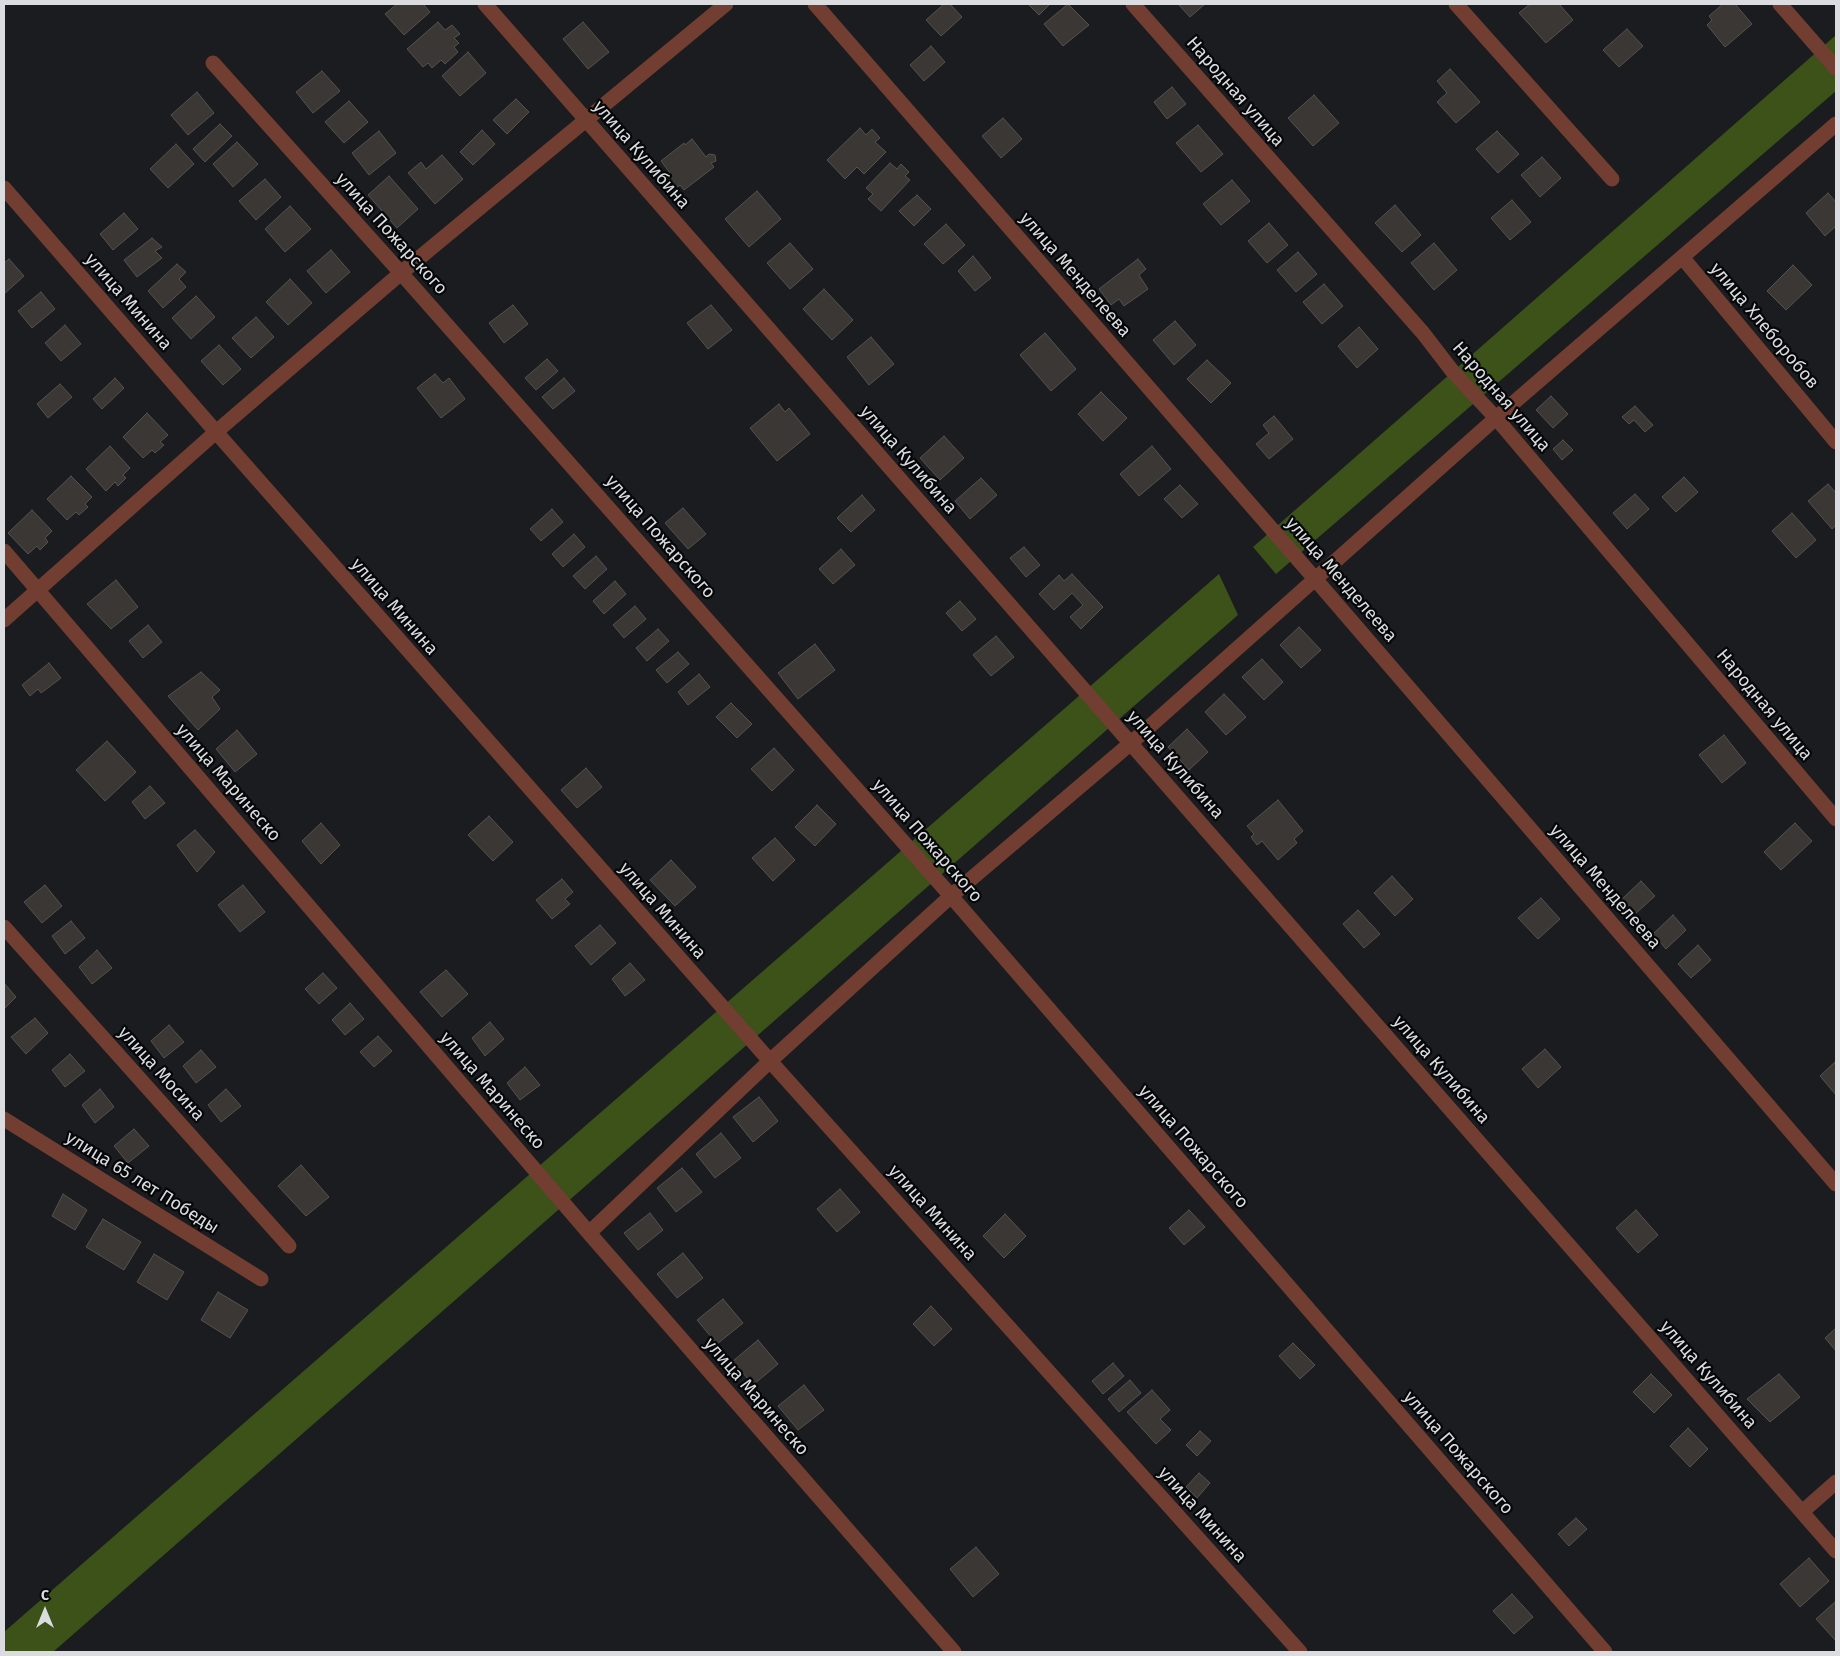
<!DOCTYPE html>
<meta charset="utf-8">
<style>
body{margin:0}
#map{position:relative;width:1840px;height:1656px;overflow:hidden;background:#1a1c1f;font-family:"Fira Sans",sans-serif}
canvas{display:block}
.frame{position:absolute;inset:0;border:5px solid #dbdcdf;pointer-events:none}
.north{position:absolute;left:20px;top:1586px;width:50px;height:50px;-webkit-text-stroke:4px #060708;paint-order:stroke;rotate:0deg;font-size:14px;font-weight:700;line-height:20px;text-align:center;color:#dbdcdf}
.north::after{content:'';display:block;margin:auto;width:18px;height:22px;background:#dbdcdf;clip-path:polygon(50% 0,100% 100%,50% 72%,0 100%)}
</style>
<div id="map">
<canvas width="1840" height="1656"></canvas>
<div class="frame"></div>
<div class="north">С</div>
</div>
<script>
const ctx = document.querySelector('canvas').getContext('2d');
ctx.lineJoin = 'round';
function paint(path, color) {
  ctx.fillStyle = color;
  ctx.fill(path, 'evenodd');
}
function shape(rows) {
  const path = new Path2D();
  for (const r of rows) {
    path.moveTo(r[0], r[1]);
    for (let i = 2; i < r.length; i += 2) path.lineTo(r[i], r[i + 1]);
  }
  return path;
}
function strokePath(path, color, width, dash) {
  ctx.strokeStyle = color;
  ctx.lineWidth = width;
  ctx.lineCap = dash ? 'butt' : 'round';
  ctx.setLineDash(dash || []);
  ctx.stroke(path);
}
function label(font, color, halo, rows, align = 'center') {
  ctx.font = font + ' "Fira Sans",sans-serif';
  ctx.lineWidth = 4.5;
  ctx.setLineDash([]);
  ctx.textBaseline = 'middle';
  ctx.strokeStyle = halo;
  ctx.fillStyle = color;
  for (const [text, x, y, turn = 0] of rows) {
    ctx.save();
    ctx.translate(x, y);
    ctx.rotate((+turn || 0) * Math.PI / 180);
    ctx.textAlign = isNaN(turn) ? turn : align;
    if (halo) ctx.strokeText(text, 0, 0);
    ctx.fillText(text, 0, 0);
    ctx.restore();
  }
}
paint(shape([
 [1836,35,1836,91,1276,574,1253,547],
 [1219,574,1238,615,53,1652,4,1652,4,1632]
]), '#3c5218');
const building = shape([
 [397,4,423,4,430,12,404,35,385,14,397,4],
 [944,4,950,4,962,17,941,36,926,20,944,4],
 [1028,4,1050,4,1039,15,1028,4],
 [1068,4,1089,25,1063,46,1044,24,1068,4],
 [1178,4,1205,4,1190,17,1178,4],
 [1530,4,1559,4,1573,20,1546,43,1519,13,1530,4],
 [1723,4,1735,4,1752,24,1725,47,1707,25,1712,20,1709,16,1723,4],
 [438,22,445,30,452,25,460,34,454,38,459,43,454,47,458,52,445,64,441,60,432,68,428,63,423,67,407,49,438,22],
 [583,22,609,52,588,69,563,39,583,22],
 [1627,29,1643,46,1619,67,1603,50,1627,29],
 [931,46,945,62,924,81,910,65,931,46],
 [468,52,486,73,460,96,442,76,468,52],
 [1450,69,1480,102,1456,123,1437,102,1447,93,1437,81,1450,69],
 [322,71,340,91,313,113,296,92,322,71],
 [1172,87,1186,104,1167,119,1154,102,1172,87],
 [197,92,214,113,188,135,171,115,197,92],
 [1314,95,1339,123,1313,146,1288,118,1314,95],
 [516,99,529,112,507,134,493,120,516,99],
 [349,101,368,122,344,143,325,122,349,101],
 [1003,118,1022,139,1001,158,982,136,1003,118],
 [220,124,232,136,205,162,193,149,220,124],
 [1198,125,1223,154,1201,172,1176,143,1198,125],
 [860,128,866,135,872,129,880,138,875,142,886,152,864,174,857,167,845,179,827,160,860,128],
 [482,130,495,144,473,165,460,152,482,130],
 [379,131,396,153,369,175,352,153,379,131],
 [1497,131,1519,154,1498,173,1476,149,1497,131],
 [692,139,706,157,709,154,715,155,716,161,711,163,714,167,684,190,680,185,675,189,666,177,670,173,661,161,684,143,685,145,692,139],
 [237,142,258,164,233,187,213,164,237,142],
 [176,144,194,164,168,188,150,169,176,144],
 [442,155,463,179,435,204,408,173,421,162,426,169,442,155],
 [1542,157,1561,178,1540,197,1521,175,1542,157],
 [890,163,897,169,901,164,909,172,905,176,910,180,881,211,868,199,873,194,866,188,890,163],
 [389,176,418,209,397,228,368,195,389,176],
 [265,179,281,197,256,220,239,201,265,179],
 [1232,180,1250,201,1221,225,1203,204,1232,180],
 [757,191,781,219,749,247,725,219,757,191],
 [1828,193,1836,202,1836,226,1825,236,1806,213,1828,193],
 [917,195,931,209,914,226,899,211,917,195],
 [1512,200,1531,222,1510,240,1491,218,1512,200],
 [1395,205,1421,235,1402,252,1375,223,1395,205],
 [290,206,311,229,285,252,265,229,290,206],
 [124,213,138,229,113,250,100,234,124,213],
 [1269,223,1288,245,1267,263,1248,241,1269,223],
 [946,224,965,245,943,264,924,244,946,224],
 [152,238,162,247,155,251,162,258,137,277,124,260,152,238],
 [790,243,813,269,790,289,767,263,790,243],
 [1434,243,1457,270,1434,290,1411,263,1434,243],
 [331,250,350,272,326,293,307,271,331,250],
 [1298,252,1317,274,1296,292,1277,270,1298,252],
 [973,256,991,278,975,291,958,271,973,256],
 [9,259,24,276,4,294,4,263,9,259],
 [1138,259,1146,269,1139,275,1148,289,1124,306,1119,299,1111,305,1099,289,1138,259],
 [177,264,186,272,179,279,186,287,163,308,148,291,177,264],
 [1793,265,1812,285,1786,310,1767,291,1793,265],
 [290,279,312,303,288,325,266,302,290,279],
 [1324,284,1343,306,1322,324,1303,302,1324,284],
 [824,289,853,320,832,340,803,309,824,289],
 [41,292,55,309,32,328,18,311,41,292],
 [196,296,215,317,191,339,172,318,196,296],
 [513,305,528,324,504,343,489,323,513,305],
 [711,305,732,330,708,349,687,323,711,305],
 [256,317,274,337,251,358,232,338,256,317],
 [1175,321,1196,345,1174,365,1153,340,1175,321],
 [65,325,81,344,61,361,45,343,65,325],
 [1359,327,1378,349,1357,368,1338,346,1359,327],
 [1045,333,1076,369,1051,391,1020,355,1045,333],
 [871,337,894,364,869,385,847,357,871,337],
 [219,345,241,369,223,385,201,361,219,345],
 [547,359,558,371,536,390,525,378,547,359],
 [1207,360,1231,383,1211,403,1187,379,1207,360],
 [435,374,443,383,449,378,465,399,441,418,417,388,435,374],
 [115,378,124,388,102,409,93,399,115,378],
 [564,378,575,391,553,409,542,397,564,378],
 [60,384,72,397,48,418,37,404,60,384],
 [1101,392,1127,418,1103,441,1078,414,1101,392],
 [1551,396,1568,414,1553,428,1536,410,1551,396],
 [779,404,785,412,789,408,810,434,777,461,750,428,779,404],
 [1635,406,1653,425,1645,432,1634,420,1629,424,1622,417,1635,406],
 [147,413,168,435,160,442,164,445,155,453,152,450,143,458,123,437,147,413],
 [1274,416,1293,439,1269,459,1256,444,1269,433,1263,425,1274,416],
 [944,436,964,458,940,480,920,458,944,436],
 [1563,440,1573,450,1562,460,1553,449,1563,440],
 [110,446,130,468,123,475,126,478,118,486,115,482,106,491,86,469,110,446],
 [1152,446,1171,469,1139,496,1120,474,1152,446],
 [71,476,92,497,85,504,88,507,79,515,76,512,67,520,47,499,71,476],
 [1684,477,1698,492,1676,512,1662,497,1684,477],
 [981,478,997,495,970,519,955,501,981,478],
 [1828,484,1836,493,1836,525,1832,529,1808,501,1828,484],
 [1180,485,1198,504,1182,518,1164,499,1180,485],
 [1635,494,1649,509,1627,529,1613,513,1635,494],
 [862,495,875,510,851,532,837,518,862,495],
 [683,508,706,534,688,549,665,523,683,508],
 [552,509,563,522,541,541,530,529,552,509],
 [32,510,52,531,45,538,48,542,40,550,37,546,28,554,8,533,32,510],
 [1792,513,1816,540,1796,558,1772,531,1792,513],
 [574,534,585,547,563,567,552,554,574,534],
 [1024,547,1040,565,1026,577,1010,558,1024,547],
 [841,549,855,565,833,584,819,569,841,549],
 [596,556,607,569,585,589,573,576,596,556],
 [1072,574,1103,607,1081,629,1070,617,1083,605,1072,593,1054,610,1039,594,1059,575,1064,581,1072,574],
 [116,580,138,607,111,629,87,604,116,580],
 [615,581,626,594,604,614,593,601,615,581],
 [960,601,976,619,962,631,946,613,960,601],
 [635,606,646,619,624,638,613,625,635,606],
 [148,625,162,642,143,658,129,641,148,625],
 [1299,627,1321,650,1301,668,1280,645,1299,627],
 [658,629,669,641,647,661,636,648,658,629],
 [996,636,1014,657,991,676,973,655,996,636],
 [815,644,835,670,798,699,778,673,815,644],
 [678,652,689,664,667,683,656,670,678,652],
 [1262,659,1283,682,1264,700,1242,677,1262,659],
 [49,663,61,678,41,693,38,689,30,696,22,685,49,663],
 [201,672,220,690,212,697,220,709,198,730,168,696,201,672],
 [699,674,710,687,688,705,678,692,699,674],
 [1224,694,1246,717,1226,735,1205,712,1224,694],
 [731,703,752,724,737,738,716,717,731,703],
 [1187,729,1208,752,1189,770,1168,747,1187,729],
 [237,730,257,754,235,772,216,749,237,730],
 [1724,735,1746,763,1722,783,1699,755,1724,735],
 [107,741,136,772,105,801,76,770,107,741],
 [774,748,794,770,772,791,751,769,774,748],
 [586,768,602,787,577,808,561,790,586,768],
 [150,786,165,803,145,819,132,802,150,786],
 [1278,800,1303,831,1294,839,1297,843,1278,860,1262,841,1257,845,1251,837,1254,834,1247,826,1278,800],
 [817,805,836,824,815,846,795,827,817,805],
 [489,816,513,842,493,861,468,835,489,816],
 [321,823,340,845,321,864,302,841,321,823],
 [1795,823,1812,841,1781,870,1764,852,1795,823],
 [195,830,215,852,197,872,177,845,195,830],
 [775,838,795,860,773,881,752,858,775,838],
 [671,860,696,887,675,906,650,880,671,860],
 [1392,876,1413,899,1395,916,1374,893,1392,876],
 [562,879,573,892,565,899,570,904,552,919,536,900,562,879],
 [1641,881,1655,896,1635,914,1621,900,1641,881],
 [45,885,62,906,42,923,24,902,45,885],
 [243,885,265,912,240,932,218,905,243,885],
 [1541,898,1560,919,1538,939,1518,918,1541,898],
 [1358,910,1380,934,1364,948,1343,924,1358,910],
 [1673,915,1686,930,1666,949,1653,934,1673,915],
 [71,921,85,938,65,954,52,936,71,921],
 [600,925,616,943,591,965,575,946,600,925],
 [1698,945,1711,960,1691,978,1678,964,1698,945],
 [97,950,112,968,92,984,79,967,97,950],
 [630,963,645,980,625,996,612,979,630,963],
 [446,970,468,994,442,1017,420,992,446,970],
 [323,973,337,988,319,1004,305,989,323,973],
 [4,983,16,997,4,1009,4,983],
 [350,1003,364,1019,345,1035,332,1020,350,1003],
 [35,1018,48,1033,26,1054,11,1037,35,1018],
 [490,1022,504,1039,485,1056,472,1038,490,1022],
 [169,1025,184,1042,164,1058,151,1041,169,1025],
 [378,1036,392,1051,374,1067,360,1052,378,1036],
 [1545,1049,1561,1067,1538,1088,1522,1069,1545,1049],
 [201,1050,216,1067,196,1083,183,1066,201,1050],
 [70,1054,85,1071,65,1087,52,1070,70,1054],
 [1836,1061,1836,1095,1820,1076,1836,1061],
 [525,1067,540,1085,520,1100,507,1083,525,1067],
 [100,1089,114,1107,95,1123,82,1105,100,1089],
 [226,1089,241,1106,221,1122,208,1105,226,1089],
 [759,1097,778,1121,753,1142,733,1117,759,1097],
 [134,1129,149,1146,128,1163,114,1146,134,1129],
 [721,1133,741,1158,715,1178,696,1154,721,1133],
 [301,1165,329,1197,306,1216,278,1186,301,1165],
 [682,1168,702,1192,676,1212,657,1188,682,1168],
 [840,1189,860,1212,837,1232,817,1209,840,1189],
 [63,1194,87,1210,75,1230,52,1216,63,1194],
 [1189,1210,1205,1227,1184,1245,1169,1228,1189,1210],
 [1636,1210,1658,1235,1638,1253,1616,1228,1636,1210],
 [650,1213,663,1230,638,1250,624,1233,650,1213],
 [1005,1214,1026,1236,1004,1258,983,1236,1005,1214],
 [103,1219,141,1242,124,1270,86,1247,103,1219],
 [683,1253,703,1278,677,1298,657,1274,683,1253],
 [154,1254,184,1272,167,1300,137,1282,154,1254],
 [218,1292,248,1310,230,1338,201,1320,218,1292],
 [723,1299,743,1323,717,1344,697,1320,723,1299],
 [931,1306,952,1329,934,1346,913,1324,931,1306],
 [1836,1328,1836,1351,1825,1338,1836,1328],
 [758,1340,778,1364,753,1385,733,1361,758,1340],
 [1293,1343,1315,1365,1300,1379,1279,1356,1293,1343],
 [1113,1363,1124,1376,1103,1394,1092,1381,1113,1363],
 [1651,1374,1672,1395,1654,1413,1633,1392,1651,1374],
 [1779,1374,1800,1397,1770,1422,1747,1399,1779,1374],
 [1130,1380,1141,1393,1119,1412,1108,1399,1130,1380],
 [804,1385,824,1410,798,1430,778,1406,804,1385],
 [1152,1390,1170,1410,1160,1419,1171,1430,1156,1444,1127,1412,1152,1390],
 [1688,1428,1708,1449,1690,1467,1670,1446,1688,1428],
 [1200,1431,1211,1441,1197,1456,1186,1445,1200,1431],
 [1199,1473,1210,1483,1197,1498,1186,1487,1199,1473],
 [1576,1518,1587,1529,1569,1546,1558,1534,1576,1518],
 [976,1547,999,1574,973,1597,950,1569,976,1547],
 [1809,1558,1829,1581,1800,1607,1780,1584,1809,1558],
 [1512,1594,1533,1617,1514,1634,1493,1611,1512,1594],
 [1836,1601,1836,1641,1816,1619,1836,1601]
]);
paint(building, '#3b3735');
strokePath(building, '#575250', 1);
strokePath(shape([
 [485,4,1836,1551],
 [815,4,1316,580,1836,1184],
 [1133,4,1423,333,1453,372,1496,418,1836,819],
 [1456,4,1612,179],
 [1780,4,1836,68],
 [213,63,401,273,951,896,1605,1652],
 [4,188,216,432,770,1061,1300,1652],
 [1682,257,1836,442],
 [4,551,589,1233,954,1652],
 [4,620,216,432,401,273,726,4],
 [4,927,289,1246],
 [4,1119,261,1279],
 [589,1233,770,1061,951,896,1131,743,1496,418,1836,124],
 [1802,1512,1836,1482]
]), '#723e31', 15);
label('18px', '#dbdcdf', '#060708', [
 ["Народная улица",1235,92,49],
 ["улица Кулибина",641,155,49],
 ["улица Пожарского",391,234,48],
 ["улица Менделеева",1075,275,49],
 ["улица Минина",128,302,49],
 ["улица Хлеборобов",1764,326,50],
 ["Народная улица",1501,397,49],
 ["улица Кулибина",908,460,49],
 ["улица Пожарского",660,537,49],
 ["улица Менделеева",1341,580,49],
 ["улица Минина",394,607,49],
 ["Народная улица",1764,705,50],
 ["улица Кулибина",1175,765,49],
 ["улица Маринеско",228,783,49],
 ["улица Пожарского",927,841,49],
 ["улица Менделеева",1605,887,49],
 ["улица Минина",662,911,49],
 ["улица Кулибина",1441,1070,49],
 ["улица Мосина",161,1074,48],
 ["улица Маринеско",492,1091,49],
 ["улица Пожарского",1193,1147,49],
 ["улица 65 лет Победы",142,1183,32],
 ["улица Минина",932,1213,48],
 ["улица Кулибина",1708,1375,49],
 ["улица Маринеско",756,1397,49],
 ["улица Пожарского",1458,1453,49],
 ["улица Минина",1202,1515,48]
]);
</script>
